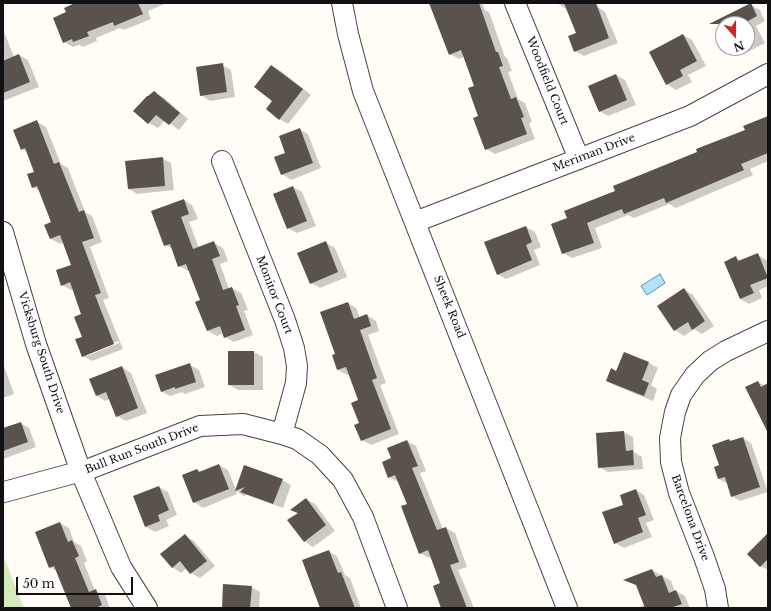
<!DOCTYPE html>
<style>
body{margin:0}
#map{position:relative;width:771px;height:611px;overflow:hidden;background:#fffdf5;font-family:"Libre Baskerville",serif}
canvas{display:block}
.frame{position:absolute;inset:0;border:4px solid #111;pointer-events:none}
.north{position:absolute;left:715px;top:16px;width:40px;height:40px;box-sizing:border-box;background:#fff;border:1px solid #a0a0a0;border-radius:50%;rotate:159deg;font-size:11px;font-weight:700;line-height:16px;text-align:center;color:#111}
.north::after{content:'';display:block;margin:auto;width:14px;height:18px;background:#c4262e;clip-path:polygon(50% 0,100% 100%,50% 72%,0 100%)}
.scale{position:absolute;left:16px;top:577px;width:117px;height:18px;box-sizing:border-box;border:2px solid #111;border-top:0;padding-left:5px;font-size:12px;line-height:14px;white-space:nowrap;color:#111;-webkit-text-stroke:3px #fff;paint-order:stroke}
</style>
<div id="map">
<canvas width="771" height="611"></canvas>
<div class="frame"></div>
<div class="north">N</div>
<div class="scale">50 m</div>
</div>
<script>
const ctx = document.querySelector('canvas').getContext('2d');
ctx.lineJoin = 'round';
function paint(path, color) {
  ctx.fillStyle = color;
  ctx.fill(path, 'evenodd');
}
function shape(rows) {
  const path = new Path2D();
  for (const r of rows) {
    path.moveTo(r[0], r[1]);
    for (let i = 2; i < r.length; i += 2) path.lineTo(r[i], r[i + 1]);
  }
  return path;
}
function strokePath(path, color, width, dash) {
  ctx.strokeStyle = color;
  ctx.lineWidth = width;
  ctx.lineCap = dash ? 'butt' : 'round';
  ctx.setLineDash(dash || []);
  ctx.stroke(path);
}
function label(font, color, halo, rows, align = 'center') {
  ctx.font = font + ' "Libre Baskerville",serif';
  ctx.lineWidth = 4;
  ctx.setLineDash([]);
  ctx.textBaseline = 'middle';
  ctx.strokeStyle = halo;
  ctx.fillStyle = color;
  for (const [text, x, y, turn = 0] of rows) {
    ctx.save();
    ctx.translate(x, y);
    ctx.rotate((+turn || 0) * Math.PI / 180);
    ctx.textAlign = isNaN(turn) ? turn : align;
    if (halo) ctx.strokeText(text, 0, 0);
    ctx.fillText(text, 0, 0);
    ctx.restore();
  }
}
paint(shape([
 [3,555,24,608,3,608]
]), '#d5ebbd');
const water = shape([
 [660,274,665,283,647,295,641,286,660,274]
]);
paint(water, '#b9e0f7');
strokePath(water, '#3f96cf', 1);
paint(shape([
 [71,3,167,3,148,11,151,19,124,30,120,28,96,38,97,41,83,47,79,45,73,47,64,42,67,13,72,5],
 [430,3,482,3,485,10,489,12,505,57,507,58,512,71,508,72,518,99,525,103,532,122,529,123,535,139,495,154,486,149,479,117,475,86,464,57,459,59,450,54],
 [557,3,592,3,605,12,618,43,584,56,575,51,577,33,566,9],
 [751,5,760,10,765,21,756,26,765,43,744,54,735,48,747,48,747,24,723,24,721,19],
 [3,29,14,57,19,55,28,60,39,87,3,101],
 [683,35,692,40,706,66,688,75,692,82,676,90,667,84],
 [222,65,231,70,235,97,210,101,201,95],
 [272,66,281,71,311,95,288,124,279,119,274,101],
 [616,75,625,80,636,105,608,116,599,111],
 [154,92,163,97,188,119,179,130,165,120,158,128,149,123,135,111],
 [768,117,768,161,750,169,753,175,676,208,669,204,634,218,628,215,595,228,602,248,572,258,563,253,568,219,616,192,746,131],
 [37,122,46,127,61,164,68,168,85,212,92,216,102,242,90,247,109,298,103,300,123,349,92,361,83,356,83,314,74,289,71,290,62,285,72,265,64,242,60,244,51,239,52,223,40,191,33,187,36,172,28,152,22,149],
 [119,341,119,343,87,356,87,353],
 [299,129,308,134,321,168,291,180,282,174,286,153],
 [162,158,171,163,174,190,137,194,129,189],
 [293,187,302,192,316,226,297,233,288,228],
 [184,200,192,205,198,219,189,222,199,248,214,243,223,248,228,261,220,264,229,289,232,288,241,293,248,310,244,311,253,335,234,342,225,337,224,333,217,336,208,331,201,301,190,271,188,271,179,266,173,249,165,245],
 [526,227,535,232,541,247,534,250,540,265,506,279,497,274],
 [326,243,335,248,347,277,320,288,311,283],
 [758,255,766,260,768,263,768,286,759,290,762,298,749,304,740,299,736,258,742,261],
 [684,289,693,295,714,326,702,334,694,329,684,336,675,330,659,306],
 [348,303,356,308,360,318,367,315,376,321,379,331,368,335,386,383,380,385,399,434,371,445,362,440,360,400,350,374,347,375,338,370,333,355,336,354],
 [229,352,254,352,263,357,263,390,238,390,229,385],
 [3,363,14,394,3,398],
 [649,363,658,368,651,385,657,389,653,401,616,386,607,381,617,372],
 [190,365,199,370,205,387,185,394,182,392,170,396,161,391],
 [122,367,131,373,147,413,126,421,117,416,110,399,105,401,96,395],
 [758,382,765,386,768,384,768,425],
 [20,423,29,428,36,447,3,459,3,429],
 [624,432,633,437,634,452,642,457,643,469,608,472,599,467],
 [743,438,751,443,768,492,740,501,732,496,728,484,719,479,715,467,720,466,729,440,732,441],
 [407,441,416,446,426,471,420,473,443,529,446,528,455,533,467,567,458,570,474,608,442,608,441,584,432,557,429,558,420,553,408,505,399,482,389,477,392,459],
 [219,465,228,470,236,490,245,466,282,480,291,485,283,508,247,495,244,496,236,491,237,494,203,508,194,502,197,470,201,472],
 [159,487,168,492,177,515,166,520,169,526,155,532,146,527,134,497],
 [636,490,644,495,654,520,646,523,652,537,624,548,615,543,624,505],
 [306,499,315,504,335,531,313,547,304,541,298,514,292,510],
 [60,523,69,528,74,542,81,546,87,561,84,563,95,591,105,595,110,608,72,608,57,571,50,567],
 [768,534,768,570,760,566],
 [185,536,194,541,215,566,200,578,191,573,187,568,181,573,172,567],
 [328,551,337,556,345,575,350,578,361,608,322,608],
 [652,570,671,581,675,592,676,591,685,596,690,608,642,608,641,606,645,605,638,586,625,580],
 [251,587,260,592,259,608,223,608]
]), '#0003');
paint(shape([
 [75,3,138,3,143,14,114,26,113,22,87,32,89,36,73,42,72,39,63,43,53,18,66,12,64,8],
 [429,3,479,3,496,52,498,52,503,66,499,67,511,99,516,97,524,117,521,118,527,134,485,150,473,118,478,116,468,88,474,86,461,50,449,55],
 [564,3,596,3,609,38,574,52,568,36,576,33],
 [751,3,757,16,748,21,749,24,709,24],
 [683,34,697,61,680,70,683,76,666,85,649,52],
 [19,54,30,82,3,93,3,61],
 [223,63,227,92,200,96,196,67],
 [271,65,303,89,279,120,266,109,272,101,254,87],
 [616,74,627,100,599,112,588,86],
 [154,91,180,113,169,125,156,115,148,124,133,111,147,96,148,96],
 [768,116,768,153,741,164,744,170,666,203,664,198,624,214,622,209,587,223,594,243,562,254,551,224,567,218,564,211,615,191,613,186,697,152,696,149,745,130,743,126],
 [37,120,54,164,59,162,79,212,84,210,94,238,82,242,101,293,95,295,114,344,82,357,75,339,82,337,74,317,81,314,70,282,61,286,56,270,71,265,60,235,50,239,44,225,51,222,37,186,32,188,27,174,34,172,25,148,21,150,13,130],
 [300,128,313,163,281,175,274,157,285,153,279,136],
 [163,157,165,186,128,189,125,161],
 [293,186,307,221,287,229,273,194],
 [184,199,189,214,181,217,193,249,214,241,220,256,212,259,223,290,232,287,239,305,236,306,245,330,224,338,220,326,207,331,195,302,200,300,186,264,178,267,170,244,164,246,151,211],
 [526,226,532,242,526,245,532,260,497,275,484,242],
 [326,241,338,272,310,284,297,253],
 [758,253,768,278,750,285,754,293,740,299,724,262,736,256,738,261],
 [684,288,705,321,692,330,688,322,674,331,657,306],
 [348,302,354,319,367,314,371,326,360,330,377,378,372,380,391,429,361,441,354,425,359,423,351,403,358,400,346,367,337,370,332,355,335,354,320,312],
 [228,351,254,351,254,385,228,385],
 [624,352,649,362,642,380,649,383,644,396,606,381,611,368,616,371],
 [190,363,196,382,175,389,175,387,161,392,155,375],
 [122,366,138,408,116,417,106,392,96,396,89,379],
 [758,381,761,387,768,383,768,433,745,387],
 [21,422,28,442,3,451,3,428],
 [624,431,626,451,633,450,634,465,598,468,596,433],
 [743,437,760,487,731,497,725,477,718,479,714,467,719,465,712,445,729,439,730,441],
 [407,440,418,466,412,468,437,530,446,527,459,562,450,565,467,608,441,608,433,586,440,583,428,550,419,554,401,506,407,504,395,475,388,478,382,462,391,458,387,448],
 [219,464,229,489,193,503,182,475,197,469,199,472],
 [244,465,283,479,273,504,240,492,245,487,235,491],
 [159,486,169,510,158,515,160,521,145,527,133,496],
 [636,489,646,515,638,518,643,532,614,544,602,512,623,505,620,495],
 [306,498,326,525,304,542,287,520,298,513,290,510],
 [60,522,68,542,72,540,79,556,75,558,89,592,96,589,102,605,96,608,71,608,54,566,49,568,35,532],
 [768,533,768,559,760,567,747,554],
 [185,534,207,561,190,574,180,561,172,568,160,554],
 [329,550,338,573,341,572,355,608,320,608,302,560],
 [652,569,656,577,662,575,669,593,676,590,682,604,670,608,645,608,636,585,623,580],
 [223,584,252,586,250,608,222,608]
]), '#5a524d');
const minor = shape([
 [342,3,348,34,363,91,567,608],
 [515,3,579,159],
 [222,161,285,320,294,348,297,366,296,383,282,434],
 [415,222,690,116,768,74],
 [3,232,36,344,81,472,121,567,147,608],
 [4,492,89,469,200,426,243,424,282,434,297,439,320,455,343,480,363,517,397,608],
 [718,608,715,589,704,557,679,493,671,462,670,438,675,412,681,395,695,375,710,361,726,351,768,331]
]);
strokePath(minor, '#444', 22);
strokePath(minor, '#fff', 20);
label('11px', '#111', '#fff', [
 ["Woodfield Court",547,81,68],
 ["Meriman Drive",594,153,-21],
 ["Monitor Court",274,295,69],
 ["Sheek Road",449,307,68],
 ["Vicksburg South Drive",41,353,72],
 ["Bull Run South Drive",142,449,-21],
 ["Barcelona Drive",690,518,70]
]);
</script>
